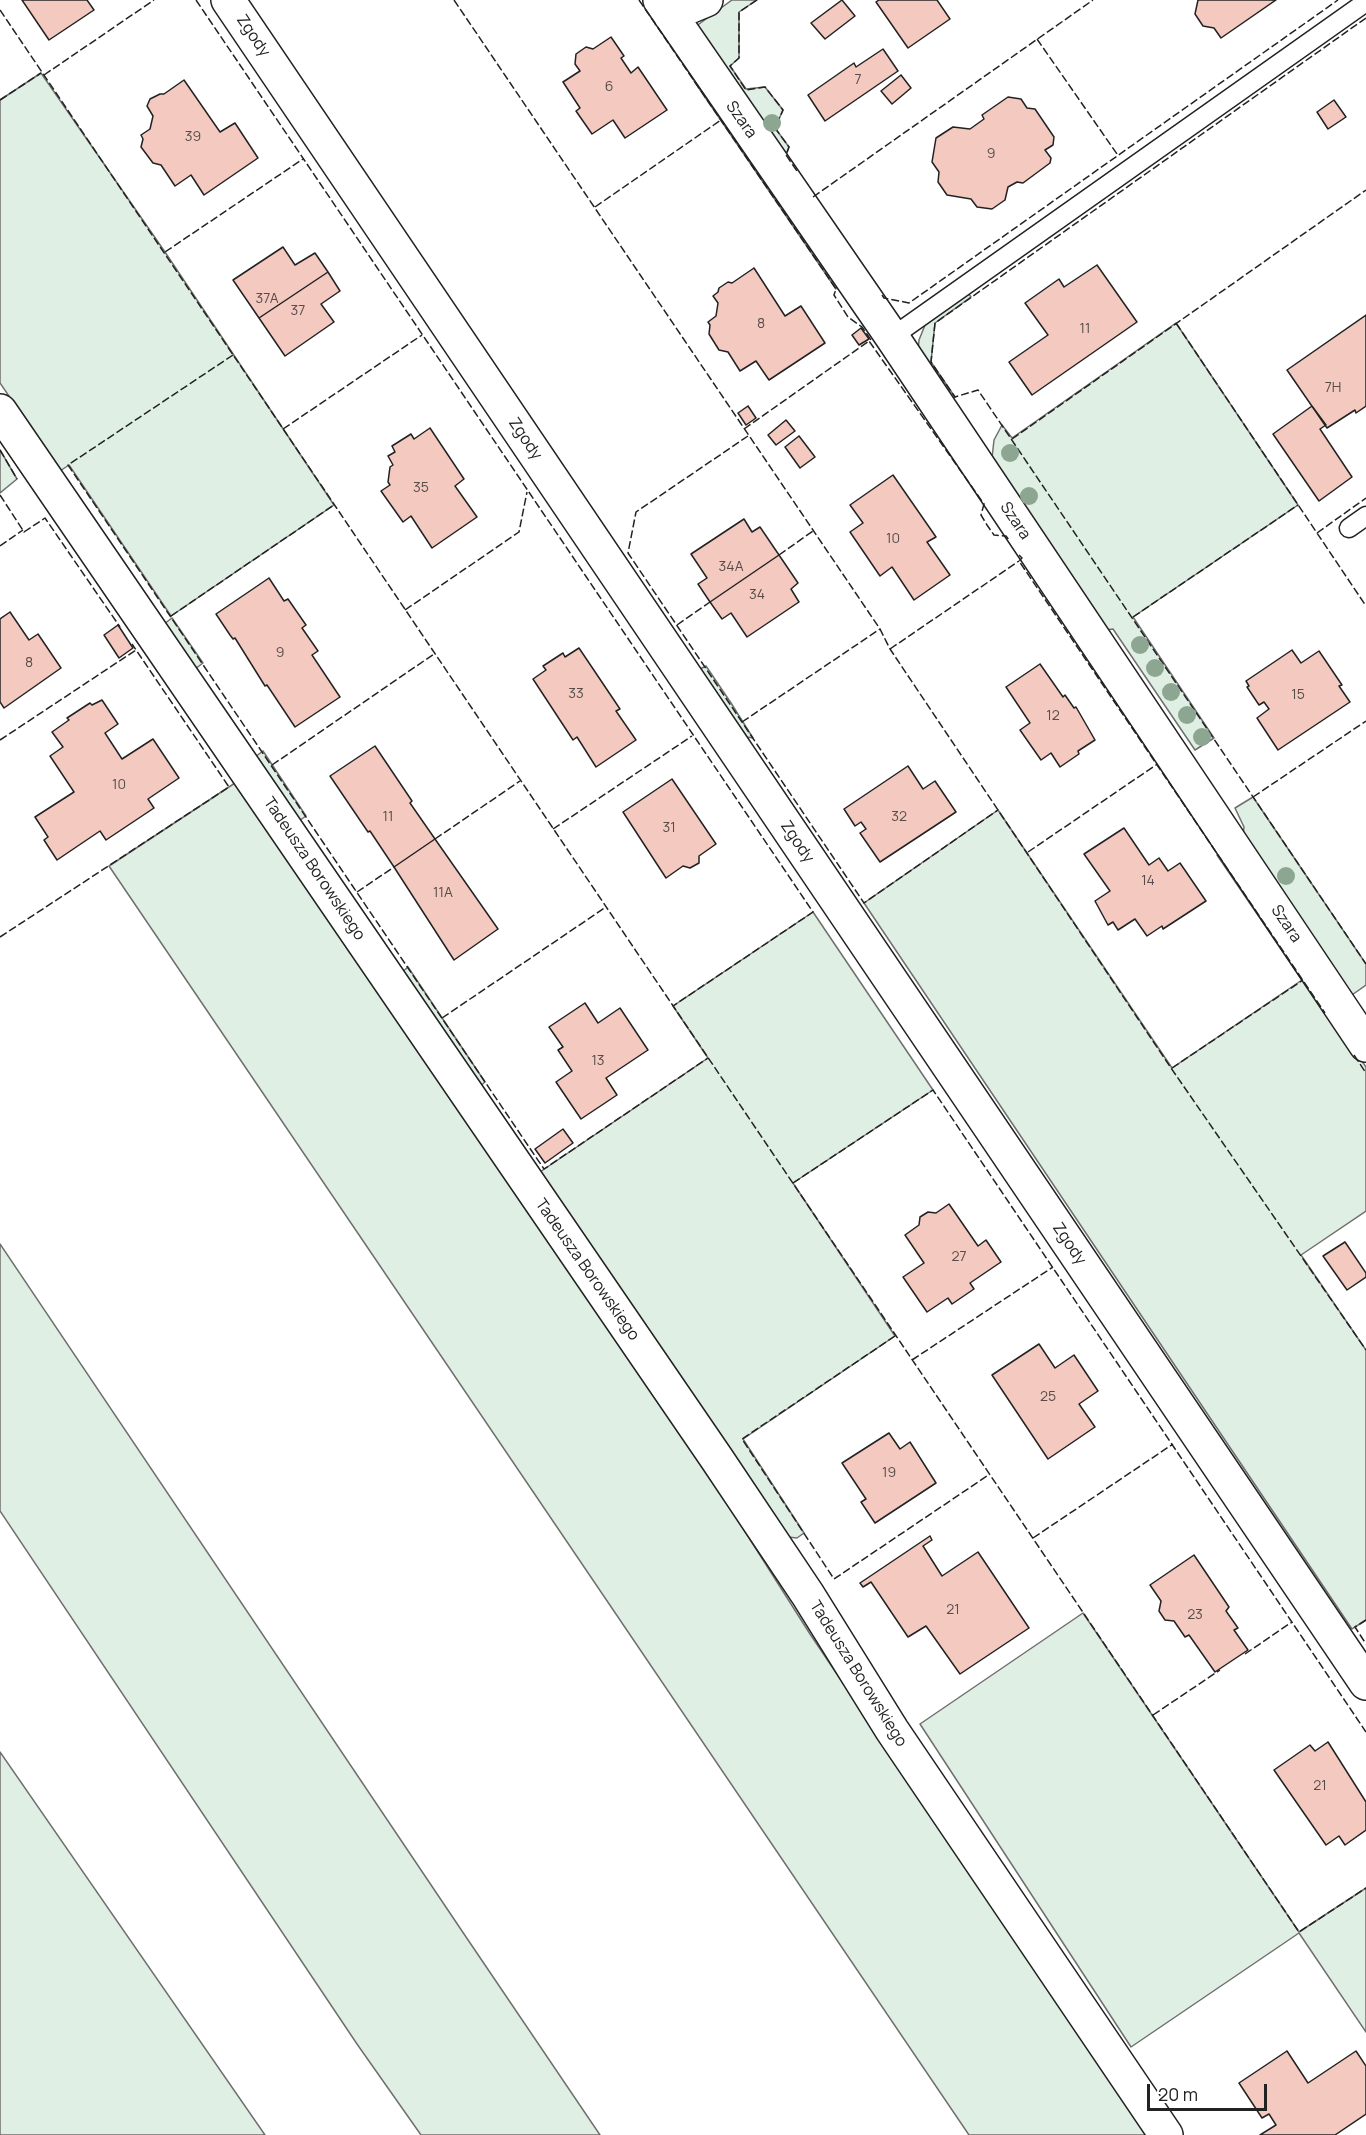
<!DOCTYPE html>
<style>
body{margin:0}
#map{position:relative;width:1366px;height:2135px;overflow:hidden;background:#fff;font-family:Manrope,sans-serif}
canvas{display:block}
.scale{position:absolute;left:1147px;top:2084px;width:120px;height:27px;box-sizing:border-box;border:3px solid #222;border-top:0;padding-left:8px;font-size:18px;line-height:21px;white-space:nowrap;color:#222;-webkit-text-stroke:4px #fff;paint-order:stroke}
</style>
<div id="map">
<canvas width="1366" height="2135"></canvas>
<div class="scale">20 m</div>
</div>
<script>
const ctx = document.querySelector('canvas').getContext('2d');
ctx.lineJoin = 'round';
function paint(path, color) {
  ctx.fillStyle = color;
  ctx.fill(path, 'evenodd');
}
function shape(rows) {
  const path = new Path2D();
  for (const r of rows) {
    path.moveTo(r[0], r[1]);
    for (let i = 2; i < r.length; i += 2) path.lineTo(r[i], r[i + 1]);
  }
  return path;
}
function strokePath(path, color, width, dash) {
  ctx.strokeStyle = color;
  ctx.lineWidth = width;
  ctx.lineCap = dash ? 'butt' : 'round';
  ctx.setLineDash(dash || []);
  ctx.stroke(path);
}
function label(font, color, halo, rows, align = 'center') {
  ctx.font = font + ' Manrope,sans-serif';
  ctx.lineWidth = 4.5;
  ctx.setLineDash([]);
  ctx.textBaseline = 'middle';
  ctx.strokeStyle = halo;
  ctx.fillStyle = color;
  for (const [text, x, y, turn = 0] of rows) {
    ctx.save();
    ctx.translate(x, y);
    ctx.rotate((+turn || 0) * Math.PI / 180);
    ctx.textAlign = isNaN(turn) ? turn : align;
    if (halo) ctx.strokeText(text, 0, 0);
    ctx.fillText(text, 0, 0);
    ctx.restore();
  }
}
const green = shape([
 [732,0,757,0,739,12,739,58,730,66,746,89,765,87,783,110,775,128,789,147,786,155,695,27,732,0],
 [41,73,165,252,334,505,171,616,69,465,60,471,0,383,0,100,41,73],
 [699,78,839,283,836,289,694,81,699,78],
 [968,293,971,297,935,323,931,362,955,397,949,400,918,351,919,340,925,325,968,293],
 [1176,323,1298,505,1133,617,1214,738,1195,750,1113,629,1106,630,992,458,994,440,1002,425,1012,438,1176,323],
 [0,450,17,479,0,493,0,450],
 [172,618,203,663,195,669,164,624,172,618],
 [706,666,731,703,753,738,747,737,700,669,706,666],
 [263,751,306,816,299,821,255,757,263,751],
 [235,783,706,1470,810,1634,1147,2135,969,2135,109,866,235,783],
 [1253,797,1366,964,1366,985,1349,997,1243,836,1244,827,1235,808,1253,797],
 [998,810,1172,1068,1302,980,1217,855,1222,851,1366,1067,1366,1211,1301,1255,1366,1350,1366,1620,1355,1627,1352,1629,864,903,998,810],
 [813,912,933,1090,793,1183,895,1336,743,1439,804,1533,797,1538,788,1537,540,1172,708,1058,673,1006,813,912],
 [408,967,485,1082,479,1087,401,973,408,967],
 [0,1244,462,1931,600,2135,421,2135,357,2044,0,1511,0,1244],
 [1083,1613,1299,1932,1366,1888,1366,2032,1299,1933,1131,2047,920,1724,1083,1613],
 [0,1752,265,2135,0,2135,0,1752]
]);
paint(green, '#e0efe3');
strokePath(green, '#6f6f6f', 1.5);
const building = shape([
 [22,0,87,0,94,10,49,40,22,0],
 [842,0,855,16,825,39,811,23,842,0],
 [879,0,937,0,950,19,908,48,876,2,879,0],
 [1198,0,1276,0,1221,38,1214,28,1203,26,1195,14,1198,0],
 [611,37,624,56,621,58,631,73,638,67,667,110,625,138,613,120,592,134,576,111,580,108,563,82,580,71,575,64,576,54,586,47,593,49,611,37],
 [883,49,898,71,825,121,808,95,854,63,856,67,883,49],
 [901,75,911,88,892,104,881,91,901,75],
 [184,80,220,132,235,123,258,158,204,195,191,175,175,186,161,165,153,163,141,147,143,139,141,135,150,129,153,116,147,106,150,99,160,94,164,94,184,80],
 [1008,97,1021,99,1027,108,1035,109,1054,137,1053,145,1045,150,1051,158,1050,163,1023,183,1017,182,1008,187,1005,200,992,209,977,207,971,199,947,195,938,182,939,172,932,162,936,138,953,127,970,129,984,119,982,115,1008,97],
 [1334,100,1346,117,1328,129,1317,112,1334,100],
 [283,247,295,265,315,253,328,272,259,318,233,280,283,247],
 [1097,265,1137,322,1032,395,1009,362,1048,335,1025,303,1059,279,1064,287,1097,265],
 [754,268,785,316,801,306,825,343,769,380,756,361,740,371,728,352,719,350,709,334,710,325,708,322,716,316,718,303,713,296,718,292,719,288,728,282,732,283,754,268],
 [328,272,340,291,321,304,334,322,285,356,259,318,328,272],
 [1366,315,1366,406,1356,413,1355,410,1327,428,1287,370,1366,315],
 [861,328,869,339,859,345,852,335,861,328],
 [748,406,756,418,746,425,738,413,748,406],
 [1312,406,1326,425,1320,429,1352,477,1319,501,1273,434,1312,406],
 [786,420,795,431,776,445,768,435,786,420],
 [430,428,464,479,455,486,477,517,432,548,411,516,403,522,381,491,390,485,388,482,390,467,393,465,388,456,395,452,392,446,411,434,414,439,430,428],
 [799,436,815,457,800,468,785,447,799,436],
 [893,475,936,537,927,542,950,575,914,600,892,567,880,576,850,532,863,523,850,505,893,475],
 [744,519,752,532,760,527,779,555,710,602,698,584,707,578,691,554,744,519],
 [779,555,798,583,791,589,799,602,747,637,731,613,722,619,710,602,779,555],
 [269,578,284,601,288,599,306,625,302,628,318,651,312,655,340,697,295,727,267,685,265,686,235,638,233,639,230,635,216,614,269,578],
 [10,612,29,640,38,634,61,668,4,708,0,702,0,619,10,612],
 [118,625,133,648,119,658,104,635,118,625],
 [579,648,620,709,616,711,636,740,596,767,577,737,573,740,533,679,546,670,543,666,563,653,565,657,579,648],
 [1292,650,1301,663,1319,651,1342,685,1339,686,1350,702,1278,750,1257,718,1269,709,1264,702,1259,705,1247,687,1249,686,1246,681,1292,650],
 [1040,664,1063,697,1065,695,1074,708,1076,707,1095,740,1078,751,1079,754,1060,767,1051,753,1041,760,1020,730,1030,723,1006,687,1040,664],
 [102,700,118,724,105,733,122,759,153,739,179,778,148,799,154,808,106,840,100,831,57,860,44,840,48,837,35,817,74,792,50,756,63,747,52,732,69,720,67,718,90,703,92,705,102,700],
 [375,746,412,801,410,803,435,839,394,867,370,831,368,832,330,776,375,746],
 [908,766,923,789,935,781,956,812,880,862,860,833,866,829,861,822,855,826,844,809,908,766],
 [672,779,716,844,699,856,699,863,690,868,683,866,666,878,623,812,672,779],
 [1124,828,1149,865,1159,858,1168,871,1180,863,1206,901,1163,929,1162,926,1147,936,1135,919,1118,930,1113,922,1108,925,1095,901,1110,891,1084,854,1124,828],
 [435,839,498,929,454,960,394,867,435,839],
 [585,1003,598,1023,620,1008,648,1050,606,1078,617,1095,581,1119,556,1082,572,1071,558,1050,563,1047,549,1027,585,1003],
 [563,1129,573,1143,545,1163,535,1149,563,1129],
 [949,1204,978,1246,986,1240,1001,1262,970,1283,974,1289,952,1304,948,1298,927,1312,903,1277,924,1263,905,1235,919,1225,920,1217,928,1212,936,1213,949,1204],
 [1345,1242,1366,1273,1366,1277,1347,1290,1323,1256,1345,1242],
 [1039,1344,1055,1368,1074,1355,1098,1391,1079,1404,1095,1427,1048,1459,992,1375,1039,1344],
 [889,1433,900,1449,910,1442,936,1483,875,1523,861,1502,866,1499,842,1463,889,1433],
 [930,1536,932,1540,923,1546,942,1576,978,1552,1029,1628,960,1674,926,1626,908,1637,871,1582,863,1587,860,1583,930,1536],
 [1194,1555,1229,1607,1226,1611,1238,1628,1234,1630,1248,1650,1215,1672,1189,1635,1185,1637,1174,1621,1165,1620,1159,1611,1161,1601,1150,1585,1194,1555],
 [1328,1742,1366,1802,1366,1830,1345,1845,1339,1836,1326,1845,1274,1770,1310,1745,1315,1751,1328,1742],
 [1287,2051,1308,2083,1356,2051,1366,2066,1366,2114,1335,2135,1260,2135,1276,2125,1269,2114,1262,2118,1239,2083,1287,2051]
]);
paint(building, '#f3c9c0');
strokePath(building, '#222', 1.5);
const service = shape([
 [892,337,1366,2],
 [1349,528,1366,516]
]);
const minor = shape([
 [228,0,1366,1683],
 [660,0,892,337,1366,1045],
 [670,15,706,0],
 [0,411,717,1459,808,1595,892,1730,1166,2135]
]);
strokePath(service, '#222', 21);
strokePath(minor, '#222', 36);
strokePath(service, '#fff', 18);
strokePath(minor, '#fff', 33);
strokePath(shape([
 [196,0,813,912,673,1006],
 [454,0,880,629,890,649,1171,1068,1366,1350],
 [639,0,836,289,834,295,848,317,862,327,871,340,869,341,984,504,981,515,987,525,994,535,1006,536,1009,540],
 [757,0,739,12,739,58,730,66,746,90,765,87,783,110,775,128,789,147,786,155,797,171],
 [0,10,1299,1932,1366,1888],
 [1366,18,935,323,931,362,955,397,978,390,1366,964],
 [1037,39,1117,154],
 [44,75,154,0],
 [0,100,41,73],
 [813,197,1093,0],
 [595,207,721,120],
 [165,252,303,159],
 [882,295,884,298,909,303,1338,0],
 [1176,323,1366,606],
 [233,355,68,465,529,1147,544,1169,708,1058],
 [283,429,422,335],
 [744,429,869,341],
 [748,436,636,512,628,553,864,903,998,810],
 [1012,439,1366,190],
 [0,450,17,479],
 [0,495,24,532,45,518,120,627],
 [1317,533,1366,498],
 [0,546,23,530],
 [779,555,813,531],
 [1019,555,1022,558,1019,561,1325,1013],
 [405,610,519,532,527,492],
 [171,616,334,505],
 [1133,617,1298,505],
 [677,625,710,602],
 [890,649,1019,561],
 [742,722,880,629],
 [0,740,136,650],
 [272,765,434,654],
 [1253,797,1366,721],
 [553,829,692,736],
 [435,839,520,781],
 [1028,852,1156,765],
 [357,892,394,867],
 [0,937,229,787,132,644],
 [442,1018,606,907],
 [1354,1055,1366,1073],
 [1172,1068,1303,980],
 [793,1183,933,1090,1366,1732],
 [895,1336,742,1439,834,1579,990,1474],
 [912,1360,1053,1267],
 [1033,1538,1173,1444],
 [1366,1620,1355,1627,1366,1644],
 [1245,1654,1292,1622],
 [1153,1715,1220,1670]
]), '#222', 1.5, [8, 3]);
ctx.fillStyle = '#8da692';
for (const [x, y] of [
 [772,123],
 [1010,453],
 [1029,496],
 [1140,645],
 [1155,668],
 [1171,692],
 [1187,715],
 [1202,737],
 [1286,876]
]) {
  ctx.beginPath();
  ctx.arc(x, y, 9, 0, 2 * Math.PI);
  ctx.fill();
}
label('14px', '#564c4a', null, [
 ["7",858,80],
 ["6",609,87],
 ["39",193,137],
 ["9",991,154],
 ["37A",267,299],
 ["37",298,311],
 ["8",761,324],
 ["11",1085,329],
 ["7H",1333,388],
 ["35",421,488],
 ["10",893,539],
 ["34A",731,567],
 ["34",757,595],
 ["9",280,653],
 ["8",29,663],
 ["33",576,694],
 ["15",1298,695],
 ["12",1053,716],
 ["10",119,785],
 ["11",388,817],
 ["32",899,817],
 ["31",669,828],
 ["14",1148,881],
 ["11A",443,893],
 ["13",598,1061],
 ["27",959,1257],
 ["25",1048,1397],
 ["19",889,1473],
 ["21",953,1610],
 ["23",1195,1615],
 ["21",1320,1786]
]);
label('16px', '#222', '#fff', [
 ["Zgody",253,36,56],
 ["Szara",741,120,55],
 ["Zgody",525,439,56],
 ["Szara",1015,521,56],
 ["Zgody",797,842,56],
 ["Tadeusza Borowskiego",314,869,56],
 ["Szara",1286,924,56],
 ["Zgody",1069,1244,56],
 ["Tadeusza Borowskiego",587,1270,55],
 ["Tadeusza Borowskiego",858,1674,58]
]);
</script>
